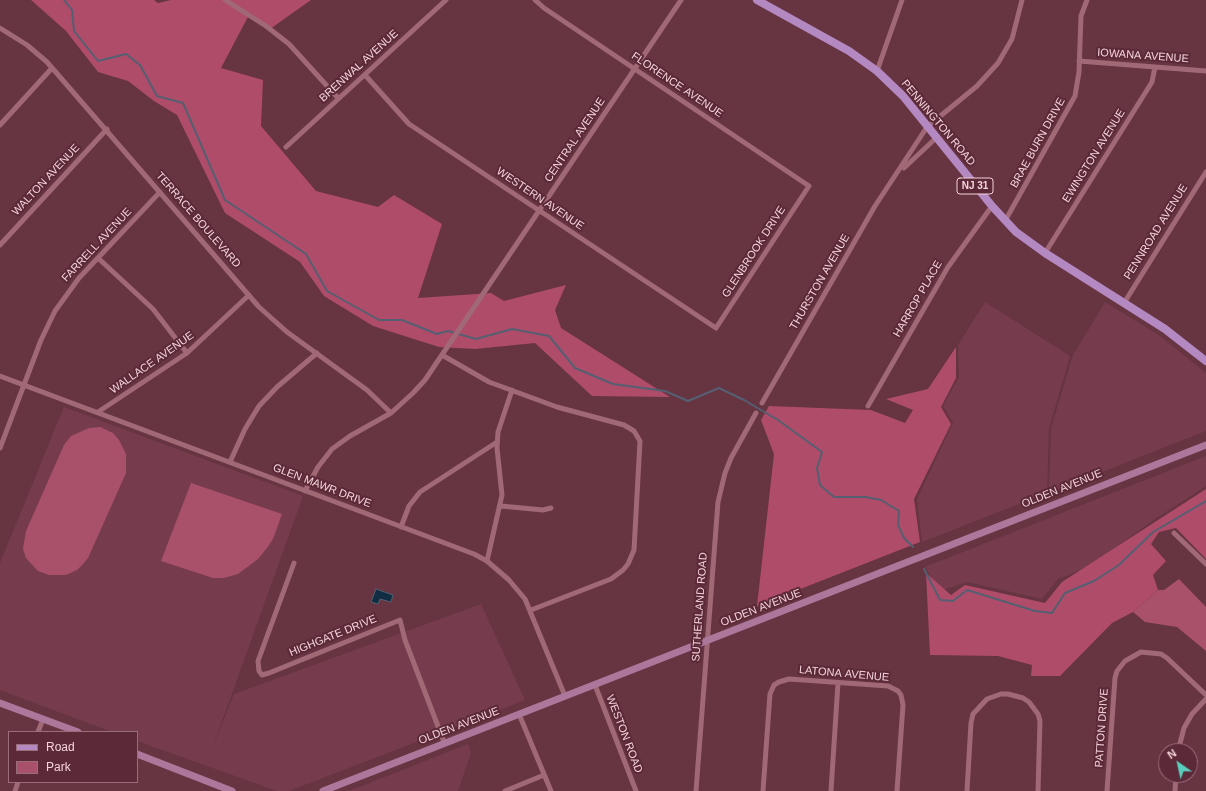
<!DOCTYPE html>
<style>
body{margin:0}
#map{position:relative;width:1206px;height:791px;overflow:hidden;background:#673442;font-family:Arial,sans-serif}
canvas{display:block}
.legend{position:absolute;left:8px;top:731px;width:130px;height:52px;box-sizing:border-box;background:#5b2937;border:1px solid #996d79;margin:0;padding:5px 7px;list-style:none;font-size:12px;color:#f5d4db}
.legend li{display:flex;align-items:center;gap:8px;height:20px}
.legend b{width:20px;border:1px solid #996d79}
.north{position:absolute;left:1158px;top:743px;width:40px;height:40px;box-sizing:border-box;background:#5b2937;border:1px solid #996d79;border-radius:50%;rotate:326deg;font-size:11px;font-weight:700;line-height:16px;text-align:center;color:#f5d4db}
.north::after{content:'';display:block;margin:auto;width:14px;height:18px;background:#59cebe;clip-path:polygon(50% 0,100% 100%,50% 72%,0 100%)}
</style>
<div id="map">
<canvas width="1206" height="791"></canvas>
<ul class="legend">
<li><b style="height:5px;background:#b488c0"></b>Road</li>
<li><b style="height:11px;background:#a9516a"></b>Park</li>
</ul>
<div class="north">N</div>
</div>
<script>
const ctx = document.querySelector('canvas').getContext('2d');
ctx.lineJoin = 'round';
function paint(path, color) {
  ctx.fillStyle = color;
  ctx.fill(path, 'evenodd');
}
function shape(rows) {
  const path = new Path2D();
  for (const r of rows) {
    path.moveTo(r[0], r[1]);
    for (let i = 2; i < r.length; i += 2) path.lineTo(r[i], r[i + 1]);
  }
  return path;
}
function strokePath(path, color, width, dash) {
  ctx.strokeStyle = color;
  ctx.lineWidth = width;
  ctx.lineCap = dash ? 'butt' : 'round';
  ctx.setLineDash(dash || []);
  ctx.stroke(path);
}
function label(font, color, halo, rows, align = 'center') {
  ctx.font = font + ' Arial,sans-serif';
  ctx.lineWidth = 4;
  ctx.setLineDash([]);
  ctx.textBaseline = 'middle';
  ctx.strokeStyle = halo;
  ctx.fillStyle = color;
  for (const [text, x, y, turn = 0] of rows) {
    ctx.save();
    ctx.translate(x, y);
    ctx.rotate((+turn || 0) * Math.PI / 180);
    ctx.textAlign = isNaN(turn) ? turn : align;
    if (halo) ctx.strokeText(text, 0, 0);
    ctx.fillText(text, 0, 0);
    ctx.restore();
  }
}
paint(shape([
 [985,302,1070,356,1049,428,1047,493,922,542,917,499,953,423,943,406,959,377,958,345],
 [1105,302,1160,336,1206,373,1206,431,1049,493,1051,428,1073,355],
 [64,407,303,496,211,752,234,694,481,604,525,700,289,791,277,791,137,741,137,732,112,732,0,690,0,563],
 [1206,456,1206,486,1155,519,1090,566,1058,579,1042,599,967,582,939,591,925,567],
 [468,744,471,753,458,791,349,791]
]), '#763c4d');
paint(shape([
 [100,427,113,433,119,440,126,454,126,473,88,558,83,564,77,570,66,575,49,575,38,571,26,558,23,549,26,531,64,445,71,436,89,428],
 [191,483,282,514,273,539,267,548,258,559,238,574,224,578,213,578,161,561],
 [1179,579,1206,607,1206,651,1177,627,1145,622,1133,612,1158,590,1164,590]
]), '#a9516a');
paint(shape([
 [31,0,154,0,158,3,171,0,311,0,270,29,250,13,221,68,263,80,261,126,316,191,378,207,394,195,442,224,418,298,491,293,504,301,566,285,555,310,561,328,670,397,592,396,535,343,475,349,439,347,373,326,324,296,300,262,225,213,177,115,154,101,128,81,98,72,66,31],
 [956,347,956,378,941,407,951,424,914,499,920,542,757,606,774,454,761,420,769,406,871,410,905,423,913,410,886,399,928,389],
 [1206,489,1206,559,1176,528,1159,532,1151,544,1166,561,1153,575,1158,590,1133,612,1112,623,1060,676,1031,676,1032,665,998,656,930,655,926,573,951,595,965,585,1045,603,1062,582]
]), '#ae4c6a');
const water = shape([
 [376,589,393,595,391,602,380,599,378,604,371,602,376,589]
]);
paint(water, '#102d43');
strokePath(water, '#555f71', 1);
strokePath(shape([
 [64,0,72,10,74,31,98,61,126,54,140,65,157,96,183,103,225,200,306,254,327,291,379,320,402,320,437,334,448,331,476,339,512,329,549,336,575,368,613,384,665,391,688,401,719,388,744,400,778,420,822,452,817,468,820,485,834,497,866,497,881,500,899,511,898,525,904,538,913,547],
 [924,569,940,600,953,601,967,590,1035,611,1052,613,1065,593,1094,581,1119,565,1153,532,1206,501]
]), '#555f71', 2);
strokePath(shape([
 [225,0,266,26,289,44,338,98],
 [0,28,27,45,47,62,259,307,287,332,367,390,391,413],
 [1079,61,1206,71],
 [877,71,902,0],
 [365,75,409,124,716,328,809,186,544,8,535,0],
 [0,125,52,68],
 [286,147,446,0],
 [904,168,936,138],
 [1005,221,1075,96,1079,72,1081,16,1087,0],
 [0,245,107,129],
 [1045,253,1152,82,1155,67],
 [98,258,153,309,187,353],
 [1124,303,1206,172],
 [442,355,489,382,557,407,624,425,634,431,640,441,634,550,628,564,623,570,611,579,531,610],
 [0,376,474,554,487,561,509,580,525,599,565,696],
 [762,403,875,206,927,127,977,86,998,63,1012,39,1022,0],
 [868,406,948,267,992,206],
 [98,412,187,353,249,295],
 [0,448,41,340,55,311,79,278,160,192],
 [230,462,245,429,259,406,277,387,317,353],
 [305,491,318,467,332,449,350,436,391,413,413,393,425,380,681,0],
 [501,506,543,510,551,508],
 [401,527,409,506,420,492,497,442],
 [1174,533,1206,564],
 [487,561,502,495,497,448,498,432,512,390],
 [294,563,258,661,259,671,262,675,269,673,400,620,405,640,444,742],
 [595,685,636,791],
 [519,714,551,791],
 [38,732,43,719],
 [1178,751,1184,728,1192,714,1206,699],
 [15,791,18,782],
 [505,791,544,775],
 [696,791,718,502,725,473,731,458,756,413],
 [763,791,770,694,774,685,779,682,789,679,888,686,898,691,901,695,903,705,897,791],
 [831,791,838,683],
 [967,791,971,723,973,714,987,699,1001,694,1008,694,1023,698,1029,702,1038,714,1040,721,1038,791],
 [1107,791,1115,678,1117,671,1125,661,1141,652,1161,654,1167,658,1206,695],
 [1175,791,1176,775]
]), '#a16876', 5);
strokePath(shape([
 [0,703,78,732],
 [137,754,232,791],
 [323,791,1206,445]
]), '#ab789b', 7);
strokePath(shape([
 [757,0,849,51,877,71,903,96,992,206,1016,232,1045,253,1165,329,1206,361]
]), '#b488c0', 8);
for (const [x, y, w] of [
 [975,186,36]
]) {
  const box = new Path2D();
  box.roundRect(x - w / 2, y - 8, w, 16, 3);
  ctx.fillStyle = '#5b2937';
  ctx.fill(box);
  strokePath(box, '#f5d4db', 1);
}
label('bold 10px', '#f5d4db', null, [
 ["NJ 31",975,186]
]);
label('11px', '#f5d4db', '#5b2937', [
 ["IOWANA AVENUE",1143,56,4],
 ["BRENWAL AVENUE",359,66,-42],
 ["FLORENCE AVENUE",677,85,34],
 ["PENNINGTON ROAD",938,123,50],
 ["CENTRAL AVENUE",575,140,-56],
 ["BRAE BURN DRIVE",1038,143,-61],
 ["EWINGTON AVENUE",1094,156,-58],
 ["WALTON AVENUE",46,180,-47],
 ["WESTERN AVENUE",540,199,34],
 ["TERRACE BOULEVARD",198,220,49],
 ["PENNROAD AVENUE",1156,232,-58],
 ["FARRELL AVENUE",97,245,-47],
 ["GLENBROOK DRIVE",754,252,-57],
 ["THURSTON AVENUE",820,282,-60],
 ["HARROP PLACE",918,299,-60],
 ["WALLACE AVENUE",152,363,-35],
 ["GLEN MAWR DRIVE",322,486,21],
 ["OLDEN AVENUE",1062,489,-22],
 ["SUTHERLAND ROAD",700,607,-86],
 ["OLDEN AVENUE",761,608,-21],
 ["HIGHGATE DRIVE",333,636,-22],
 ["LATONA AVENUE",844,674,5],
 ["OLDEN AVENUE",459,726,-21],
 ["PATTON DRIVE",1102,728,-86],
 ["WESTON ROAD",624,734,69]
]);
</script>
